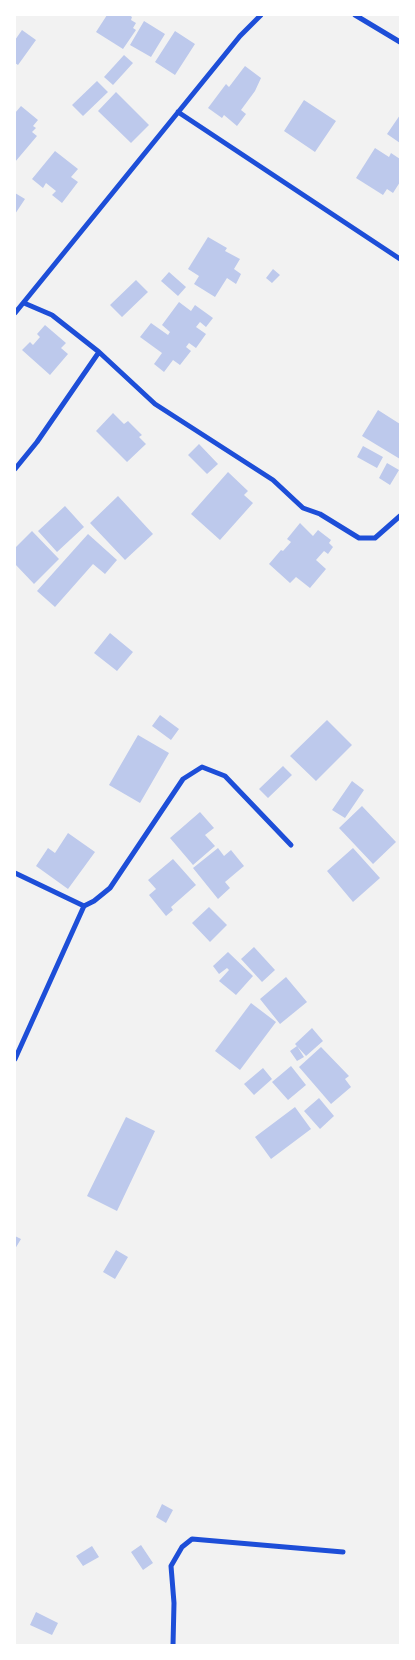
<!DOCTYPE html>
<style>
body{margin:0}
#map{position:relative;width:415px;height:1660px;overflow:hidden;background:#f2f2f2;font-family:"Varela Round",sans-serif}
canvas{display:block}
.frame{position:absolute;inset:0;border:16px solid #fff;pointer-events:none}
</style>
<div id="map">
<canvas width="415" height="1660"></canvas>
<div class="frame"></div>
</div>
<script>
const ctx = document.querySelector('canvas').getContext('2d');
ctx.lineJoin = 'round';
function paint(path, color) {
  ctx.fillStyle = color;
  ctx.fill(path, 'evenodd');
}
function shape(rows) {
  const path = new Path2D();
  for (const r of rows) {
    path.moveTo(r[0], r[1]);
    for (let i = 2; i < r.length; i += 2) path.lineTo(r[i], r[i + 1]);
  }
  return path;
}
function strokePath(path, color, width, dash) {
  ctx.strokeStyle = color;
  ctx.lineWidth = width;
  ctx.lineCap = dash ? 'butt' : 'round';
  ctx.setLineDash(dash || []);
  ctx.stroke(path);
}
paint(shape([
 [107,15,129,15,132,17,131,20,136,23,133,28,136,30,123,49,96,32],
 [144,21,165,34,151,57,130,45],
 [22,30,36,40,18,65,15,63,15,40],
 [175,31,195,44,175,75,155,62],
 [124,55,133,63,113,85,104,77],
 [245,66,261,78,255,91,241,110,246,114,237,126,224,115,222,118,208,108,226,84,229,87],
 [97,81,108,92,83,116,72,105],
 [116,92,149,125,131,143,98,111],
 [304,100,336,121,315,152,284,131],
 [21,106,38,120,33,126,36,128,32,132,37,136,15,162,15,113],
 [400,115,400,143,387,134],
 [375,148,389,157,391,153,400,159,400,182,393,193,387,189,383,195,356,178],
 [55,151,78,169,71,177,78,182,62,203,52,195,56,191,46,183,43,188,32,179],
 [15,193,25,199,15,214],
 [208,237,227,248,225,251,240,259,234,269,241,274,236,284,227,278,215,297,194,284,199,276,188,269],
 [273,269,280,275,272,283,266,278],
 [169,272,186,287,178,296,161,281],
 [136,280,148,292,122,317,110,305],
 [179,302,191,311,195,305,213,318,206,327,200,322,196,327,206,334,196,348,189,343,186,347,191,351,180,365,173,360,164,372,154,364,162,353,140,337,151,323,168,335,170,332,162,325],
 [45,325,66,343,61,348,68,354,50,375,22,350,30,342,33,345,40,337,37,334],
 [378,410,400,424,400,459,362,436],
 [113,413,124,424,128,421,142,435,139,437,146,444,127,462,96,431],
 [199,444,218,464,207,474,188,455],
 [363,446,383,457,377,468,357,457],
 [387,463,399,470,390,485,379,478],
 [228,472,248,491,244,495,253,503,220,540,191,514],
 [118,496,153,534,125,560,90,523],
 [65,506,84,527,57,552,38,531],
 [300,523,313,536,318,530,331,540,329,543,333,547,328,554,324,551,316,560,326,569,310,588,296,577,290,583,269,564,281,550,283,551,291,542,287,539],
 [32,531,59,559,34,584,15,564,15,548],
 [88,534,117,560,105,574,93,564,55,607,37,591],
 [110,633,133,652,117,671,94,653],
 [160,715,179,729,171,740,152,726],
 [327,720,352,745,316,781,290,756],
 [138,735,169,753,140,803,109,785],
 [283,766,292,775,268,798,259,789],
 [352,781,364,790,345,818,332,810],
 [362,806,396,842,373,864,339,828],
 [200,812,214,828,205,835,215,846,193,865,170,838],
 [68,833,95,852,68,889,36,866,48,848,55,853],
 [218,848,224,856,231,850,244,866,225,882,230,888,218,899,193,868],
 [353,848,380,878,353,902,327,871],
 [173,859,196,885,171,907,173,910,166,916,149,895,156,889,148,880],
 [209,907,227,925,210,942,192,923],
 [254,947,275,970,262,982,241,959],
 [228,952,253,976,236,995,219,981,229,970,227,968,219,974,213,966],
 [286,977,307,1002,280,1024,260,999],
 [251,1003,276,1022,240,1070,215,1051],
 [312,1028,323,1041,306,1056,295,1044],
 [297,1046,304,1057,297,1061,290,1051],
 [321,1047,349,1076,345,1079,351,1087,331,1104,299,1067],
 [291,1066,306,1085,288,1100,272,1082],
 [263,1068,272,1079,254,1095,244,1084],
 [319,1098,334,1116,320,1129,304,1111],
 [295,1107,311,1129,271,1159,255,1137],
 [126,1117,155,1131,117,1211,87,1196],
 [15,1236,21,1239,15,1249],
 [116,1250,128,1257,115,1279,103,1272],
 [162,1504,173,1510,166,1523,156,1517],
 [141,1545,153,1563,143,1570,131,1552],
 [92,1546,99,1557,83,1566,76,1556],
 [36,1612,58,1623,52,1635,30,1625]
]), '#bdc9ec');
strokePath(shape([
 [355,15,400,42],
 [178,112,400,259],
 [24,303,52,315,99,352,155,404,273,480,303,508,320,514,359,538,375,538,400,516],
 [15,313,240,36,261,15],
 [15,469,37,442,99,352],
 [15,873,84,906,94,901,110,888,183,779,202,767,225,776,291,845],
 [15,1059,84,906],
 [173,1645,174,1603,171,1566,182,1547,192,1539,343,1552]
]), '#1d4ed8', 5);
</script>
